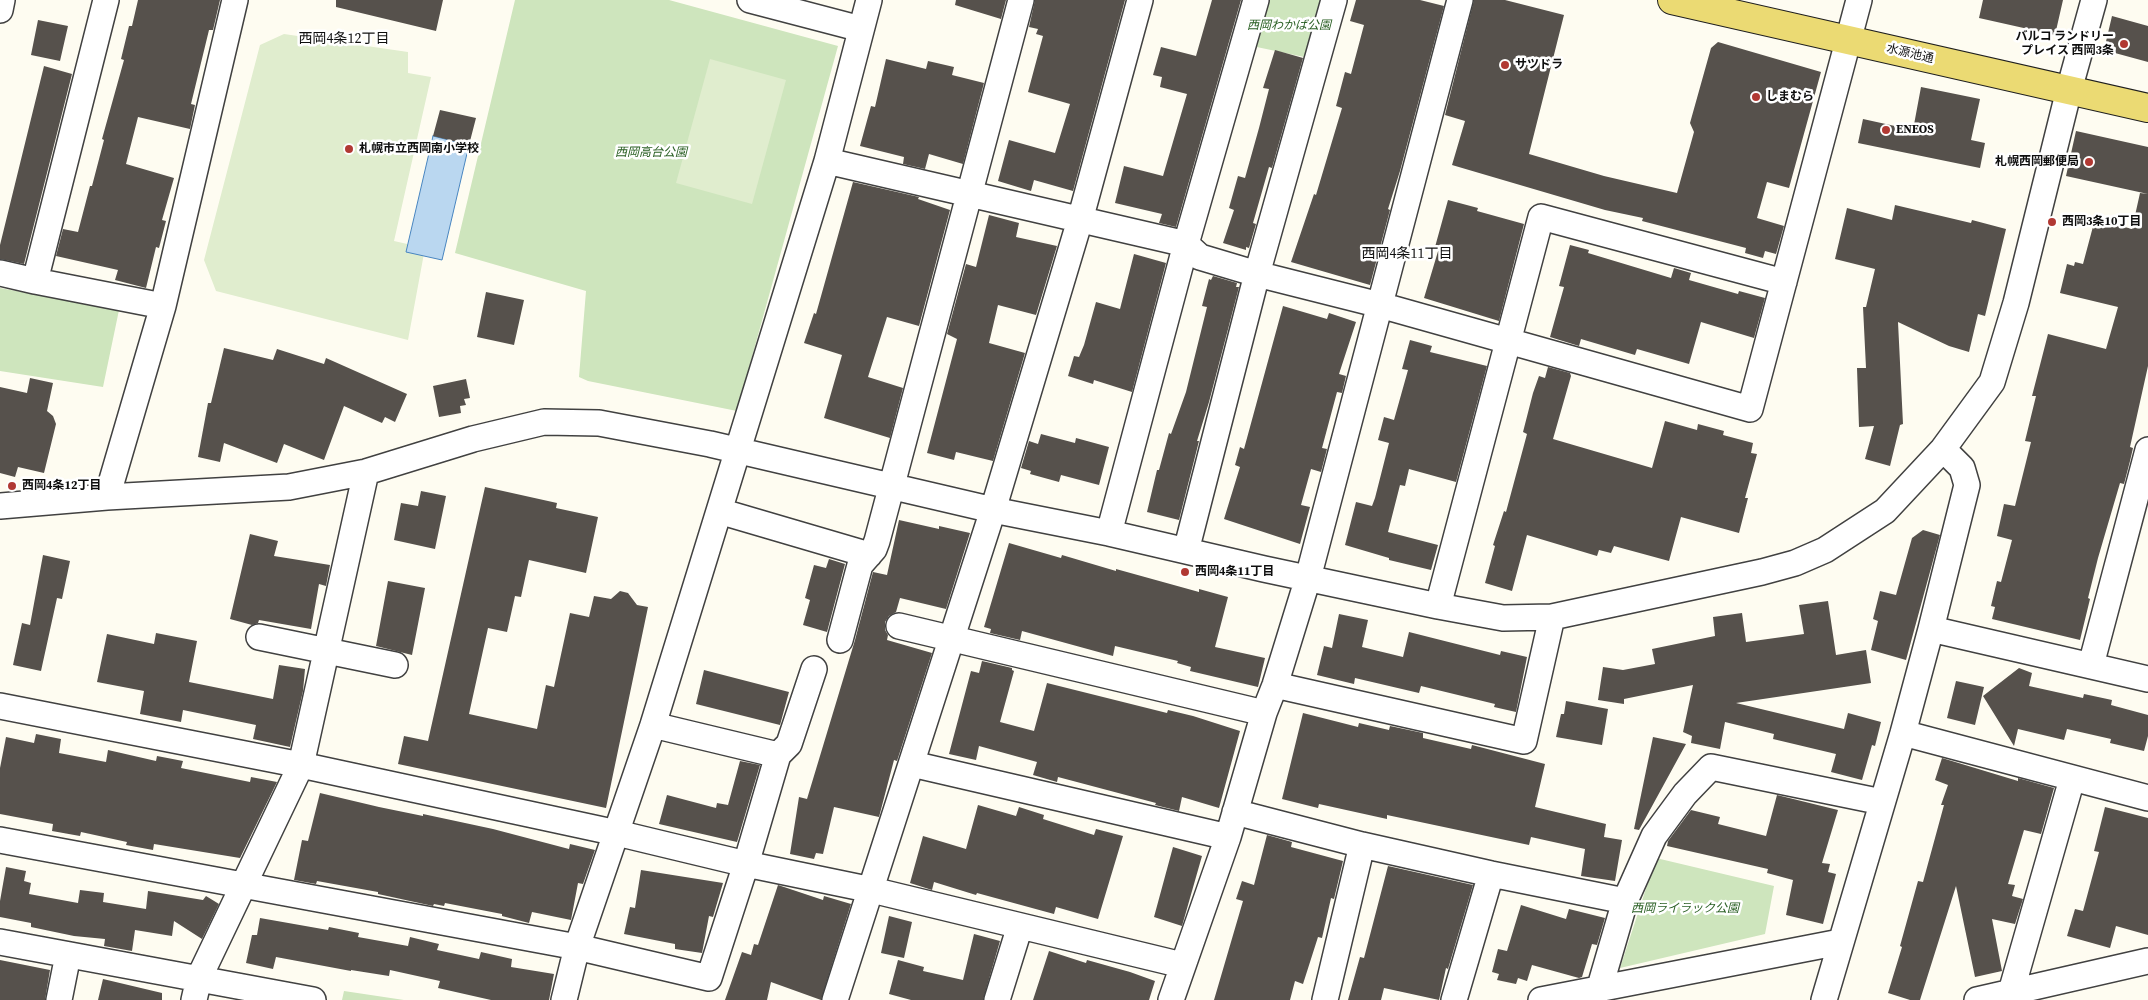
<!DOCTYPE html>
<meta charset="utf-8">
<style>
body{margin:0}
canvas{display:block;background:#fefcf1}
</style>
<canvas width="2148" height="1000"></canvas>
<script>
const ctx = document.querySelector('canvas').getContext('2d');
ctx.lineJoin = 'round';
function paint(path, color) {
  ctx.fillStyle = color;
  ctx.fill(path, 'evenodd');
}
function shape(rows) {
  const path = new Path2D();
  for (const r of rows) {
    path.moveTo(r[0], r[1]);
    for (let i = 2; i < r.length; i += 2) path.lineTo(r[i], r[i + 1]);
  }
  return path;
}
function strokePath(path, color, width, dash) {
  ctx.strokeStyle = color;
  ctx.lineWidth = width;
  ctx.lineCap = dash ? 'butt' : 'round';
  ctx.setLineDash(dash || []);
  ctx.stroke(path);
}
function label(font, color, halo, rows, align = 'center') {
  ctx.font = font + ' "Source Serif 4","Noto Sans JP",serif';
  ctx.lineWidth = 5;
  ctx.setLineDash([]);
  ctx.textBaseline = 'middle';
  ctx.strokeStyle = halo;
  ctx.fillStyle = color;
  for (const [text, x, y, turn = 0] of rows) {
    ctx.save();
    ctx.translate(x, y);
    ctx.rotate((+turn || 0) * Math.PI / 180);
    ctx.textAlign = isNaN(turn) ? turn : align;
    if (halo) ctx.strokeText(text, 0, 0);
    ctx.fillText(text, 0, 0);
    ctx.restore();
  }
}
paint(shape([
 [515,0,669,0,838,46,737,411,588,381,579,377,586,291,455,253],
 [1263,0,1325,0,1309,58,1252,46],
 [0,288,119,310,103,387,0,371],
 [1656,858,1774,886,1765,934,1620,968],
 [344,991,404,1000,342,1000]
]), '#cee5bd');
paint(shape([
 [284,34,408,52,408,73,431,77,394,241,425,248,408,340,216,291,204,260,260,45],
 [710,59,786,80,752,204,676,183]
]), '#e0edce');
const water = shape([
 [433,136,469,145,442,260,406,252,433,136]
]);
paint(water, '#bad7f0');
strokePath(water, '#4885c0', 1);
paint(shape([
 [138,0,220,0,213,30,209,30,191,104,195,105,190,129,138,117,126,164,174,178,162,220,166,221,159,248,156,247,146,288,115,280,118,270,56,256,63,229,78,232,90,186,92,186,104,140,102,139,124,60,121,59,129,26,132,26],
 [336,0,443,0,436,31,336,7],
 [956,0,1006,0,1001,19,955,5],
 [1035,0,1125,0,1073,191,1034,180,1031,191,998,181,1009,140,1055,153,1070,104,1028,92,1043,36,1036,34,1038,29,1029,27],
 [1212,0,1241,0,1176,227,1159,223,1162,214,1115,203,1124,166,1163,176,1187,94,1160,87,1162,77,1153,75,1161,47,1196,56],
 [1356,0,1420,0,1444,6,1400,171,1388,209,1390,210,1370,285,1291,262,1314,194,1316,195,1342,108,1336,106,1345,72,1351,74,1364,25,1350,21],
 [1474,0,1505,0,1564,15,1529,154,1604,176,1677,193,1694,132,1690,123,1711,48,1718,42,1821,72,1789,188,1767,182,1757,218,1784,226,1776,254,1765,251,1763,258,1745,253,1746,248,1642,221,1643,218,1605,210,1452,165,1465,121,1445,115],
 [1983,0,2063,0,2055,35,1979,18],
 [2112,16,2148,26,2148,62,2104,50],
 [38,20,68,26,60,61,31,55],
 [1275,50,1303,58,1272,168,1269,167,1253,223,1256,224,1249,248,1246,247,1246,250,1223,243,1234,210,1229,208,1238,176,1245,178,1259,128,1269,89,1263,88],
 [886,59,926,69,928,61,954,67,952,75,984,83,963,164,929,154,925,169,903,164,904,157,860,146,871,106,875,107],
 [44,66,72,74,24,264,0,259,0,245],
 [1921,87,1980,99,1971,140,1985,143,1980,168,1858,143,1863,119,1913,130],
 [440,110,476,118,469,145,433,136],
 [2076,131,2148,147,2148,194,2066,176],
 [853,182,919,197,918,199,950,210,919,326,887,317,868,377,903,388,890,438,824,418,842,355,804,343,814,313,816,314],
 [2140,193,2148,194,2148,366,2130,447,2133,448,2130,461,2124,484,2120,483,2098,558,2088,598,2090,599,2080,640,1992,619,1995,607,1991,606,1997,581,2001,582,2012,540,1997,536,2004,504,2015,506,2031,442,2025,441,2036,396,2032,396,2048,334,2106,349,2118,307,2060,293,2067,264,2074,266,2075,262,2083,264,2095,219,2132,229],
 [1448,200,1478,208,1477,211,1524,224,1499,321,1424,298,1439,248,1435,247],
 [1895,205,1971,223,1972,220,2006,229,1985,316,1978,314,1969,352,1949,346,1898,322,1903,424,1900,425,1890,466,1865,459,1874,426,1859,427,1857,368,1866,368,1863,307,1866,307,1875,269,1835,259,1847,208,1892,220],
 [989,215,1019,223,1016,237,1057,246,1036,315,998,305,989,343,1025,353,993,461,956,452,954,460,927,453,957,339,947,334,966,264,976,267],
 [1570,245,1589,250,1588,253,1671,278,1674,268,1691,273,1689,280,1738,294,1739,291,1765,298,1754,338,1701,322,1689,364,1637,349,1635,355,1581,339,1579,346,1550,337,1564,287,1559,286],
 [1134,254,1166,263,1132,392,1094,380,1093,384,1068,376,1074,356,1079,357,1084,345,1096,302,1120,309],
 [1213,276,1237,283,1236,287,1239,287,1209,402,1197,441,1199,441,1179,520,1147,512,1157,470,1159,470,1169,433,1171,434,1186,392,1207,307,1202,306,1209,279,1211,280],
 [486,292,524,300,514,345,477,337],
 [1283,306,1327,319,1329,313,1356,322,1339,374,1346,376,1342,393,1337,392,1322,448,1327,449,1321,472,1311,469,1301,505,1310,507,1300,544,1224,519,1240,467,1235,465,1240,447,1244,449],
 [1410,340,1432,346,1430,352,1487,366,1456,482,1409,469,1405,486,1400,485,1388,532,1438,545,1431,570,1389,560,1389,558,1345,545,1356,502,1372,506,1375,498,1389,443,1378,440,1384,417,1394,420,1408,370,1402,369],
 [224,348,273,360,277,349,324,364,326,358,407,394,395,422,385,417,382,423,344,406,324,460,284,444,277,463,224,443,220,462,198,457,208,403,211,403],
 [1548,367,1570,373,1571,376,1553,439,1652,468,1665,421,1697,430,1698,424,1724,431,1723,435,1753,443,1751,453,1757,454,1745,498,1748,498,1739,533,1681,517,1669,561,1614,546,1611,553,1599,550,1597,556,1527,535,1512,591,1485,583,1495,546,1493,545,1504,511,1506,512,1527,434,1523,432,1533,393,1539,376,1545,378],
 [30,378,53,383,47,411,53,416,56,424,44,473,18,467,15,477,0,473,0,387,27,393],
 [466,379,470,398,464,399,466,405,460,406,461,413,439,417,433,386],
 [1041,434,1075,443,1076,438,1109,447,1099,485,1061,475,1059,482,1030,474,1031,471,1021,468,1029,441,1038,444],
 [485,487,557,503,556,508,598,517,586,573,529,560,521,597,515,596,507,632,488,628,469,714,537,729,546,685,554,687,570,613,589,617,594,596,611,599,620,591,628,593,637,605,648,607,606,808,398,764,404,736,428,741],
 [421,491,446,496,435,549,394,540,401,503,418,506],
 [899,520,939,529,939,526,970,533,946,609,900,598,896,612,889,616,885,622,885,630,888,635,887,640,932,653,897,761,894,760,879,817,834,807,823,854,816,853,814,859,790,854,799,797,807,799,855,640,873,572,887,575],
 [1923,530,1940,535,1906,660,1871,650,1878,621,1873,619,1880,591,1896,595,1912,538],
 [250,534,278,541,274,556,330,565,326,586,319,584,311,629,259,620,258,623,252,625,230,619],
 [1009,543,1061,558,1062,555,1116,571,1116,569,1199,592,1199,589,1228,597,1215,647,1265,658,1258,687,1190,671,1191,667,1177,663,1178,661,1115,646,1113,656,1022,631,1020,640,990,633,991,629,984,627],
 [43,555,70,561,62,599,57,598,41,671,13,665,22,623,30,625],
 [829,559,845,564,827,632,803,625,810,600,805,598,814,565,826,568],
 [388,581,425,588,412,655,376,646],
 [1828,601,1836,655,1866,650,1871,683,1736,703,1844,729,1848,713,1881,722,1875,746,1872,745,1862,780,1831,772,1836,754,1773,739,1774,734,1725,722,1720,749,1691,743,1692,736,1683,732,1693,685,1624,699,1624,704,1598,700,1603,667,1623,670,1655,664,1652,649,1715,636,1713,617,1742,613,1746,642,1804,634,1799,605],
 [1339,614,1368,620,1362,647,1403,657,1409,632,1500,655,1501,651,1527,657,1516,712,1494,707,1495,704,1421,686,1419,693,1355,678,1354,684,1317,675,1324,646,1332,648],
 [156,633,197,641,189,682,273,699,279,665,305,669,303,691,290,747,253,739,256,725,183,710,181,722,140,714,144,691,97,682,107,634,154,644],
 [982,661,1012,668,1012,670,1014,671,1000,722,1034,731,1047,683,1167,713,1168,710,1193,716,1240,731,1219,808,1182,797,1179,811,1155,805,1156,803,1058,777,1057,782,1033,775,1037,762,979,746,976,760,949,754,971,671,979,673],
 [2019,668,2032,673,2029,686,2083,698,2084,694,2112,700,2111,705,2148,715,2148,736,2144,751,2110,743,2111,739,2067,729,2064,740,2018,729,2014,746,1983,696],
 [704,670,789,692,780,725,696,704],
 [1956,681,1984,687,1975,725,1947,718],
 [1566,701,1608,709,1602,745,1556,737,1561,714,1564,714],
 [1303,713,1358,727,1359,723,1389,730,1390,726,1423,733,1423,738,1471,749,1472,745,1545,764,1535,807,1606,824,1604,837,1622,840,1615,881,1581,876,1585,849,1531,837,1529,845,1387,815,1387,819,1319,804,1318,808,1282,799],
 [36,734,61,739,59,753,106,762,108,750,156,761,157,756,183,761,181,768,250,782,251,777,277,782,240,858,154,844,153,850,126,845,127,842,81,832,80,836,52,831,53,824,0,814,0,768,6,737,34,743],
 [1653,737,1686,744,1639,830,1634,829],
 [1942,758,2018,781,2018,778,2054,788,2041,834,2024,830,2008,884,2015,885,2012,896,2023,899,2015,924,1992,919,2002,971,1975,977,1956,886,1920,1000,1910,1000,1888,993,1902,947,1900,946,1918,881,1923,882,1944,805,1941,805,1948,785,1935,780],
 [740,761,760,765,737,842,659,824,667,795,716,808,717,803,728,805],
 [320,793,379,807,423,816,423,814,493,829,569,849,570,844,595,850,583,884,578,883,571,920,532,912,529,923,502,916,502,914,445,903,444,906,434,904,433,906,378,894,378,892,317,881,316,884,294,880,302,840,308,841],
 [1777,795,1838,810,1822,863,1830,864,1828,872,1836,874,1823,924,1786,915,1793,880,1767,873,1768,869,1667,846,1668,841,1691,810,1720,817,1718,824,1766,836],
 [978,805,1016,816,1019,807,1044,815,1043,819,1094,835,1096,829,1123,836,1098,919,1056,907,1054,914,977,893,976,895,934,882,932,890,910,883,923,836,966,849],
 [2105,807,2148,818,2148,935,2116,926,2110,948,2067,936,2075,909,2083,911,2099,852,2094,851],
 [1267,835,1292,842,1291,847,1343,861,1334,899,1331,898,1322,938,1318,937,1303,984,1295,981,1290,1000,1214,1000,1243,901,1236,899,1242,881,1254,885],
 [1173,847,1202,856,1182,926,1154,917],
 [1388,866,1473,885,1448,969,1446,968,1439,1000,1384,988,1381,1000,1348,1000,1360,957,1364,958],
 [6,867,26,871,24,881,31,883,29,894,78,903,80,890,104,893,103,902,146,909,148,891,203,900,206,896,219,904,202,939,174,921,172,936,135,930,132,951,104,946,105,939,74,936,31,927,31,923,0,917,0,901],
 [641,870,723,883,713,917,709,916,702,953,675,949,675,944,624,934,630,907,635,908],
 [778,885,823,900,824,896,851,904,821,1000,771,982,767,1000,725,1000,742,952,751,955,754,944,758,945],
 [1521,905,1566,919,1569,909,1605,918,1597,945,1592,944,1582,977,1579,978,1532,965,1527,981,1518,978,1516,984,1497,980,1499,974,1492,972,1498,949,1507,951],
 [889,916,912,922,904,958,881,953],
 [260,918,328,930,329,927,359,933,358,937,408,946,410,937,439,944,437,950,479,959,481,952,512,959,511,967,554,974,549,1000,491,1000,438,988,440,981,390,970,389,976,351,970,351,971,276,957,273,969,246,963,252,935,257,935],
 [974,934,1000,941,983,1000,911,1000,889,994,898,960,924,967,923,971,963,980],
 [1049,951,1086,963,1087,960,1130,972,1155,981,1149,1000,1033,1000],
 [0,960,50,970,45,1000,0,1000],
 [103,979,162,993,162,1000,98,1000]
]), '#56514c');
const minor = shape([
 [750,0,861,29],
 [0,10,2,0],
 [827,161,1186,244,1200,257,1257,274,1380,305,1750,409,1859,0],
 [0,273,35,281,106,0],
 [35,281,163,306],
 [107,497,163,306,235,0],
 [0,506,107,497,289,487,366,472,473,439,544,422,599,423,710,444,993,510,1109,533,1264,569,1438,606,1503,618,1552,617,1762,572,1795,563,1825,550,1885,511,1943,449,1992,382,2016,303,2069,90,2094,0],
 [719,511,869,555],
 [1109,533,1186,244,1256,0],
 [1186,551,1257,274,1334,0],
 [1438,606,1541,217,1784,282],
 [899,626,1264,713],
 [1931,629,2148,679],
 [259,637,395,665],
 [840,640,860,565,874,549,877,541,1021,0],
 [2091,665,2148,450],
 [1275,685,1524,741,1552,617],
 [0,706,301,765,366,472],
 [1903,733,2148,798],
 [778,755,789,744,814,669],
 [912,764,1228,837],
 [1235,812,1362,845,1491,874,1625,901],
 [0,840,577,947,709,978,746,864,778,755,653,725],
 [0,942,313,1000],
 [1599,990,1625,901,1654,836,1685,794,1711,767,1882,802],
 [59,1000,68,955],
 [194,1000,199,978,301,765,617,833,746,864,872,890,1182,965],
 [564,1000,577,947,653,725,827,161,869,0],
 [835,1000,993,510,1080,220,1140,0],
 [997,1000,1020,926],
 [1171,1000,1228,837,1264,713,1275,685,1308,578,1460,0],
 [1325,1000,1362,845],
 [1454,1000,1491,874],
 [1541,1000,1840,942],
 [1824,1000,1903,733,1931,629,1967,485,1962,468,1943,449],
 [1977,1000,2148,961],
 [2013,1000,2011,992,2072,779]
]);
const major = shape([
 [1672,0,2148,108]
]);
strokePath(minor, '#414141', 28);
strokePath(major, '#1f1f1f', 30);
strokePath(minor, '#fff', 25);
strokePath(major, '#ebda73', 28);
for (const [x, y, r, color] of [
 [2124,44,5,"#b13933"],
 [1505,65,5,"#b13933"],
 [1756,97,5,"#b13933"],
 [1886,130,5,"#b13933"],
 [349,149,5,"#b13933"],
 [2089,162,5,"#b13933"],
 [2052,222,5,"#b13933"],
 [12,486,5,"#b13933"],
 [1185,572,5,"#b13933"]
]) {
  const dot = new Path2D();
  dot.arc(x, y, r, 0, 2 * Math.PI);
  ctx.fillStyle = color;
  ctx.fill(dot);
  strokePath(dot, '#fff', 2);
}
label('italic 12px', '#2b6025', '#fff', [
 ["西岡わかば公園",1289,26],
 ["西岡高台公園",651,153],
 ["西岡ライラック公園",1685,909]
]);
label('bold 12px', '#0e0e0e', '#fff', [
 ["バルコ ランドリー",2114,37,"right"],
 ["プレイス 西岡3条",2114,51,"right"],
 ["サツドラ",1515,65],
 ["しまむら",1766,97],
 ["ENEOS",1896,130],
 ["札幌市立西岡南小学校",359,149],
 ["札幌西岡郵便局",2079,162,"right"],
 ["西岡3条10丁目",2062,222],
 ["西岡4条12丁目",22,486],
 ["西岡4条11丁目",1195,572]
], 'left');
label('12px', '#0e0e0e', '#fff', [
 ["水源池通",1910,54,13]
]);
label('14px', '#0e0e0e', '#fff', [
 ["西岡4条12丁目",344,39],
 ["西岡4条11丁目",1407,254]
]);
</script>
